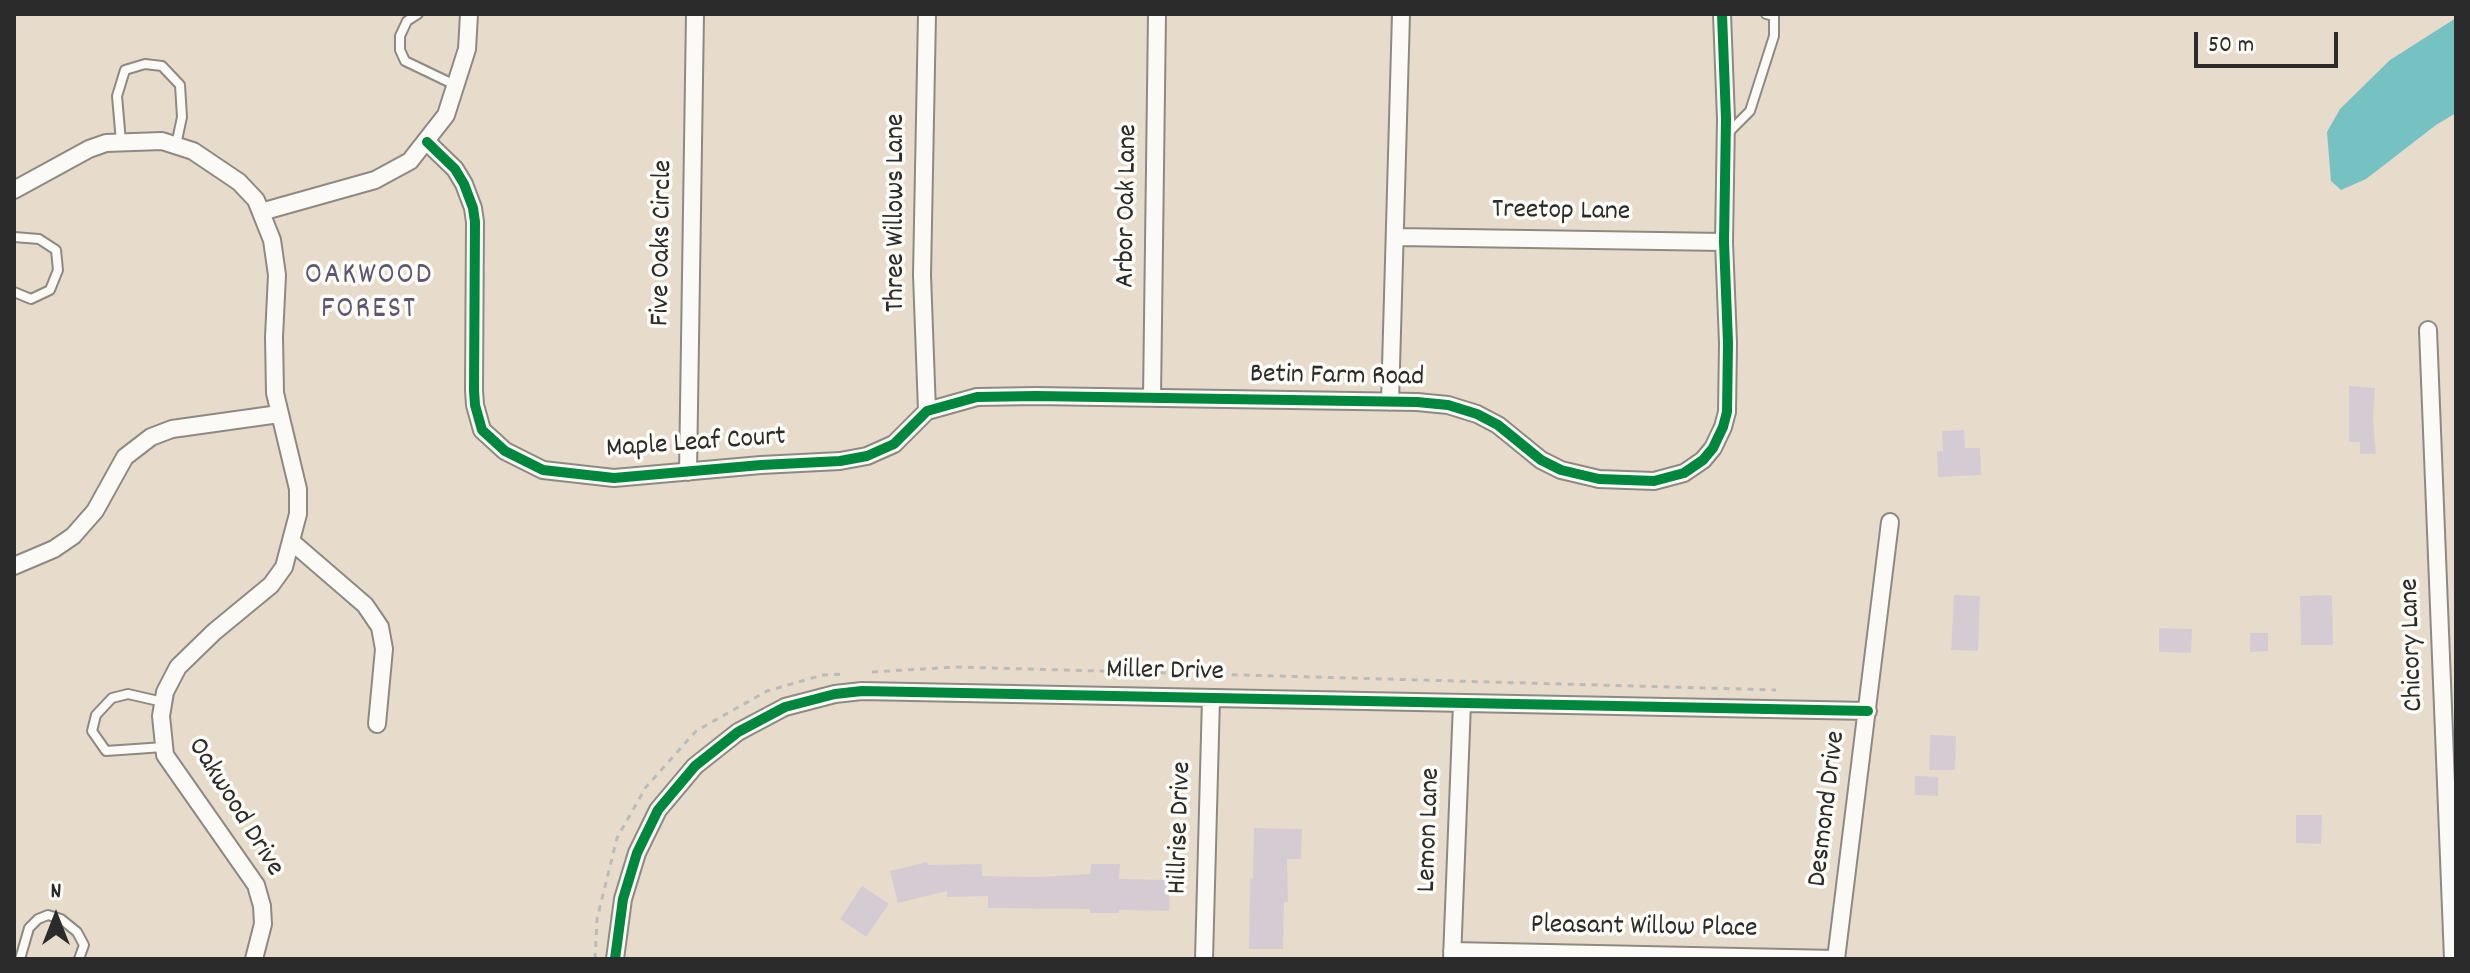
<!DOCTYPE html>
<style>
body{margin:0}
#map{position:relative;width:2470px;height:973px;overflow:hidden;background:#e7dccc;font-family:Dekko,sans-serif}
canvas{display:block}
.frame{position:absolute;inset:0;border:16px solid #2b2b2b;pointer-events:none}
.north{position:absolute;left:16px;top:877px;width:80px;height:80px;-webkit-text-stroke:6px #fdfcf7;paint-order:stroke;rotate:0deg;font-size:22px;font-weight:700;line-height:32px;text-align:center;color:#2b2b2b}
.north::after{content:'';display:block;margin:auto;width:28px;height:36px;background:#2b2b2b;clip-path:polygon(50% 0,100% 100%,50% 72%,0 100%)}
.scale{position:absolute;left:2194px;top:32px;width:144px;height:36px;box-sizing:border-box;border:4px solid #2b2b2b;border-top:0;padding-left:10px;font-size:24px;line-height:28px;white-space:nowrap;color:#2b2b2b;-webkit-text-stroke:6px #fdfcf7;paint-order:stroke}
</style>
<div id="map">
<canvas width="2470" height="973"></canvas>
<div class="frame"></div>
<div class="north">N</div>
<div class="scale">50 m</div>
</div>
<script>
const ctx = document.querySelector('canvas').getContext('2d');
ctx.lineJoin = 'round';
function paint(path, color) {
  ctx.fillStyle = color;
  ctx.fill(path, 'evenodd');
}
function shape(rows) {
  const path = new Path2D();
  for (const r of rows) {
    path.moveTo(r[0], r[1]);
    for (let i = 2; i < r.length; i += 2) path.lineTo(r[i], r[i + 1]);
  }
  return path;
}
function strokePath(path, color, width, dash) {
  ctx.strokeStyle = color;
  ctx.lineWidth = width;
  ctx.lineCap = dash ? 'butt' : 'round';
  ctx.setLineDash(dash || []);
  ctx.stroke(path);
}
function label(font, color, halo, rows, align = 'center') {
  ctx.font = font + ' Dekko,sans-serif';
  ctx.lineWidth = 7;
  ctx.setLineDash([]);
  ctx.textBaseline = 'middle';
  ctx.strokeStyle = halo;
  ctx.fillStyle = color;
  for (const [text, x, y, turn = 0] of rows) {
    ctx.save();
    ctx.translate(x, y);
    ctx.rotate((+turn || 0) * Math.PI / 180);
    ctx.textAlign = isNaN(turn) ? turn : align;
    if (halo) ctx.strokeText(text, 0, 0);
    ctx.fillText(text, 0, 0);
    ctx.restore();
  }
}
paint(shape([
 [2456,18,2456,113,2436,125,2366,179,2341,190,2331,181,2327,132,2340,109,2390,60]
]), '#76c1c2');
paint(shape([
 [2349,386,2375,388,2373,419,2376,454,2360,454,2360,442,2349,442],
 [1964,430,1965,448,1980,448,1981,475,1938,477,1937,451,1943,451,1942,431],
 [1954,595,1980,596,1978,651,1951,650],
 [2332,595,2333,645,2301,645,2300,596],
 [2159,628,2192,629,2191,653,2159,652],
 [2250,633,2268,633,2268,651,2250,652],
 [1930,735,1956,736,1955,770,1929,770],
 [1915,776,1938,777,1938,796,1915,795],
 [2296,815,2322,815,2321,844,2296,843],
 [1254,828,1302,829,1301,859,1287,859,1288,902,1284,902,1283,949,1249,949,1250,878,1253,878],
 [927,862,928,865,982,864,982,876,1037,877,1090,874,1091,864,1120,864,1119,879,1170,880,1169,911,1119,910,1119,913,1090,913,1090,909,988,908,988,896,947,897,947,891,898,903,890,871],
 [862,886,889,904,866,937,840,919]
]), '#d5ccd3');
const lane = shape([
 [418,14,407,21,400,36,400,50,405,61,455,85],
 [1727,134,1750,111,1774,36,1774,16,1766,14],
 [121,142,117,96,125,70,145,64,162,66,180,85,182,117,176,145],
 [14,237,39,239,56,250,58,270,50,290,31,299,14,292],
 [163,702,128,694,112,698,96,715,92,731,106,751,164,747],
 [20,959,29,928,38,919,48,915,61,919,77,932,84,945,79,959]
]);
const street = shape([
 [927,14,922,275,927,411],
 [427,142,455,169,464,184,473,208,475,222,474,390,475,405,482,430,505,451,543,470,614,478,761,465,840,461,867,456,894,444,927,411,977,397,1036,396,1417,402,1448,405,1477,414,1498,425,1541,460,1561,470,1599,479,1654,481,1684,473,1703,460,1713,448,1723,427,1727,412,1728,343,1724,242,1726,119,1722,14],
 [14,190,89,149,106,143,162,141,193,151,239,182,256,200,272,240,277,275,274,337,275,393,298,489,298,514,284,567,271,585,214,632,178,667,165,692,161,716,165,755,256,885,262,906,263,924,254,959],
 [261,212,375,180,410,161,446,115,467,49,469,14],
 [1397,237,1724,242],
 [2428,330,2453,959],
 [1152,398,1157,14],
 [1390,402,1401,14],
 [688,472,695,14],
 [292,542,365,605,380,627,384,649,377,724],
 [14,566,54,549,73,536,95,511,125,457,151,437,172,429,279,414],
 [1452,951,1836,959],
 [615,959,623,899,637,853,658,810,695,766,738,732,785,707,835,694,862,691,1868,711],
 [1204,959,1211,698],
 [1452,959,1462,703],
 [1836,959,1890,522]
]);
strokePath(lane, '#8e8981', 12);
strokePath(street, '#8e8981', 20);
strokePath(shape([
 [872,672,956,667,1776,690],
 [595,959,597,919,617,838,646,787,696,731,767,691,823,675,845,674]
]), '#bcbbb8', 3, [6, 6]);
strokePath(lane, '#fbfaf7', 8);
strokePath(street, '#fbfaf7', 16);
strokePath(shape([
 [427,142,455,169,464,184,473,208,475,222,474,390,475,405,482,430,505,451,543,470,614,478,761,465,840,461,867,456,894,444,927,411,977,397,1036,396,1417,402,1448,405,1477,414,1498,425,1541,460,1561,470,1599,479,1654,481,1684,473,1703,460,1713,448,1723,427,1727,412,1728,343,1724,242,1726,119,1722,14],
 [615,959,623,899,637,853,658,810,695,766,738,732,785,707,835,694,862,691,1868,711]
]), '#00873e', 10);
label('28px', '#2b2b2b', '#fdfcf7', [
 ["Arbor Oak Lane",1129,206,-89],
 ["Three Willows Lane",898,213,-90],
 ["Treetop Lane",1561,213,1],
 ["Five Oaks Circle",664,243,-89],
 ["Betin Farm Road",1337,378,1],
 ["Maple Leaf Court",696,445,-4],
 ["Chicory Lane",2414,645,-92],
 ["Miller Drive",1165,673,1],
 ["Oakwood Drive",234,808,58],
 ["Desmond Drive",1829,809,-83],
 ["Hillrise Drive",1182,828,-88],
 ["Lemon Lane",1431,830,-88],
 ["Pleasant Willow Place",1644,929,1]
]);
ctx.letterSpacing = '2px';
label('30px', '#5e5671', '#fdfcf7', [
 ["OAKWOOD",369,278],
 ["FOREST",369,312]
]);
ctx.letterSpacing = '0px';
</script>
